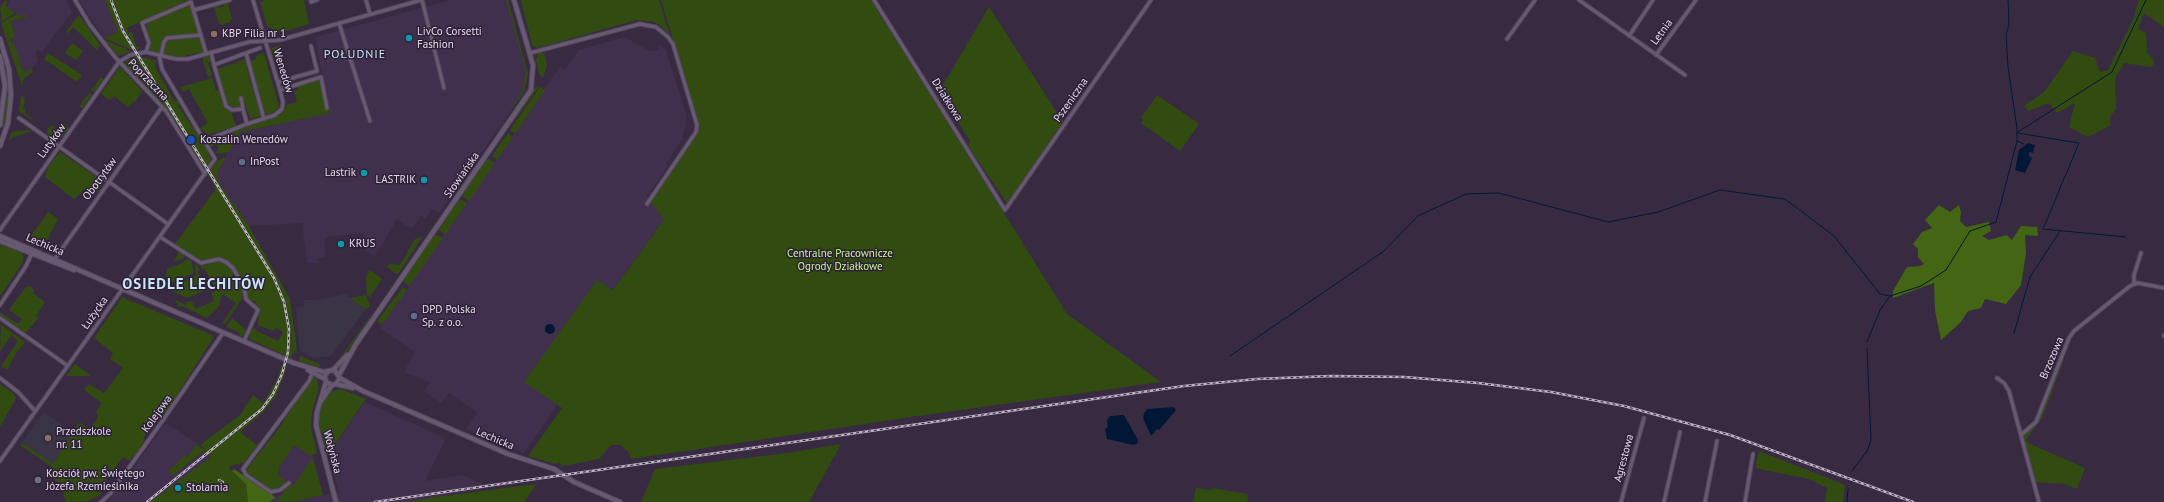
<!DOCTYPE html>
<meta charset="utf-8">
<style>
body{margin:0}
canvas{display:block;background:#382a41}
</style>
<canvas width="2164" height="502"></canvas>
<script>
const ctx = document.querySelector('canvas').getContext('2d');
ctx.lineJoin = 'round';
function paint(path, color) {
  ctx.fillStyle = color;
  ctx.fill(path, 'evenodd');
}
function shape(rows) {
  const path = new Path2D();
  for (const r of rows) {
    if (r.length === 3) {
      path.moveTo(r[0] + r[2], r[1]);
      path.arc(r[0], r[1], r[2], 0, 2 * Math.PI);
      continue;
    }
    path.moveTo(r[0], r[1]);
    for (let i = 2; i < r.length; i += 2) path.lineTo(r[i], r[i + 1]);
  }
  return path;
}
function strokePath(path, color, width, dash) {
  ctx.strokeStyle = color;
  ctx.lineWidth = width;
  ctx.lineCap = dash ? 'butt' : 'round';
  ctx.setLineDash(dash || []);
  ctx.stroke(path);
}
function label(font, color, halo, rows, align = 'center') {
  ctx.font = font + ' "PT Sans",sans-serif';
  ctx.lineWidth = 3;
  ctx.setLineDash([]);
  ctx.textBaseline = 'middle';
  ctx.strokeStyle = halo;
  ctx.fillStyle = color;
  for (const [text, x, y, turn = 0] of rows) {
    ctx.save();
    ctx.translate(x, y);
    ctx.rotate((+turn || 0) * Math.PI / 180);
    ctx.textAlign = isNaN(turn) ? turn : align;
    if (halo) ctx.strokeText(text, 0, 0);
    ctx.fillText(text, 0, 0);
    ctx.restore();
  }
}
paint(shape([
 [10,0,66,0,72,12,42,51,35,51,38,61,27,73,19,63,11,38,15,37,11,21,28,17,23,16,22,18,6,7],
 [79,0,105,0,118,32,104,38],
 [451,0,506,0,526,72,522,91,516,104,439,213,432,209,425,219,421,216,412,229,397,219,375,256,366,251,363,233,326,237,324,240,326,257,317,258,318,263,307,263,302,223,249,226,219,183,217,172,240,132,330,113,315,37],
 [624,37,650,51,658,50,660,46,666,50,686,114,686,123,682,139,666,164,668,166,647,196,664,219,613,290,597,280,525,382,557,405,524,453,466,429,478,413,449,393,441,403,424,391,430,382,404,372,415,352,380,328,560,67,565,70,579,50],
 [365,402,443,437,445,440,425,481,462,475,481,483,482,489,406,502,108,502,166,423,199,445,177,464,186,466,203,452,225,465,267,502,293,486,278,475,280,466,294,445,313,457,323,495,339,493,329,453]
]), '#41304d');
paint(shape([
 [345,294,366,309,331,356,314,358,300,351,296,308,304,306,304,300,316,300],
 [44,412,74,433,53,464,22,443]
]), '#393546');
paint(shape([
 [5,0,8,2,5,6,15,13,2,21,0,9],
 [105,0,188,0,127,28,128,33,132,32,136,46,142,48,133,50,104,38,118,32],
 [266,0,304,0,309,24,280,33,267,26,260,2],
 [506,0,508,0,528,74,524,92,509,113,522,91,526,72],
 [521,0,659,0,670,36,661,26,654,22,637,20,537,48,532,45],
 [661,0,871,0,1067,314,1161,382,918,416,631,459,629,453,621,445,611,445,599,459,563,466,558,462,556,464,530,457,529,455,562,408,524,382,597,280,613,290,658,228,664,219,650,201,666,180,699,125],
 [2139,0,2164,0,2164,27,2144,13,2138,29,2146,33,2147,52,2153,59,2154,64,2151,67,2124,63,2115,78,2116,109,2110,117,2111,125,2088,137,2069,127,2075,103,2057,113,2049,103,2028,111,2024,106,2044,92,2073,51,2095,58,2100,72,2108,70,2135,16,2135,11],
 [223,3,228,4,232,19,230,22,221,25,219,23,214,7,218,5,219,8,224,6],
 [190,4,199,32,198,36,203,48,203,52,178,57,148,50,150,44,146,29,148,22],
 [989,7,1063,122,1007,203,968,146,970,141,938,90,943,85],
 [17,14,22,17,25,14,28,17,11,21,15,38,11,38,11,42,15,45,21,67,27,73,31,68,33,70,32,73,24,78,22,86,1,23],
 [79,15,100,45,97,50,73,27,68,33,66,32],
 [105,40,131,51,118,56],
 [72,43,83,51,76,60,65,53],
 [0,45,9,83,9,96,4,128,2,127,7,86],
 [281,45,273,60,270,51,272,48],
 [539,52,544,54,547,64,543,78,539,74,536,60],
 [48,53,82,75,77,82,44,59],
 [264,53,279,107,274,112,265,115,250,61,256,59,255,56],
 [209,55,211,62,208,63,212,75,208,77,203,61,203,56],
 [138,56,150,59,154,64,152,60,156,60,155,67,174,101,178,100,179,103,178,106,206,147,211,160,207,167,202,166,178,125,177,125,162,103,125,64,127,60],
 [246,59,247,69,261,116,250,119,242,95,239,96,240,107,228,107,217,73,218,69],
 [120,67,142,91,135,102,134,101,128,107,114,96,110,100,101,94],
 [101,77,104,79,94,92,91,90],
 [212,78,216,91,219,90,224,108,231,112,236,126,207,135,200,128,208,123,189,89,183,92,180,87],
 [316,80,320,81,326,110,330,109,331,113,240,132,229,152,214,154,219,149,217,144,211,147,209,141,214,139,216,141,232,135,231,133,243,128,279,116,285,110,286,105,297,102,294,91,298,90,297,86],
 [538,86,537,89,509,129,534,89],
 [540,87,545,90,515,134,510,130],
 [89,93,92,95,82,108,79,107],
 [1157,95,1199,124,1180,151,1141,123,1143,120,1141,118],
 [21,96,25,97,23,109,26,109,25,113,33,119,32,120,19,111],
 [62,123,69,128,57,142,48,136,47,130,51,125,57,129],
 [28,130,33,131,13,137,11,140,9,139,12,132],
 [508,133,513,137,497,160,492,156],
 [60,152,104,182,95,194,86,188,74,199,45,177,48,167],
 [224,157,225,159,217,172,219,183,249,226,290,299,297,350,296,352,294,351,291,358,249,339,251,330,255,328,257,331,278,341,283,332,276,328,273,331,258,325,259,308,255,305,256,302,247,299,244,282,235,267,220,257,203,262,175,244,216,189,208,174,215,163],
 [489,159,495,163,469,201,463,197,463,193,486,160],
 [462,200,467,203,445,235,438,229,457,202],
 [48,212,58,219,47,240,42,242,30,237],
 [434,235,437,235,443,238,409,286,404,282,404,278],
 [422,237,399,273,396,274,387,267,389,264,400,265,415,239],
 [0,245,20,251,23,254,23,262,0,296],
 [180,251,184,255,184,258,173,262],
 [186,259,191,260,194,273,165,285,167,269,184,262],
 [219,261,227,265,234,273,232,275,237,282,239,282,243,289,242,299,225,324,222,323,223,322,236,303,224,295,222,295,220,300,220,305,207,318,182,306,180,307,177,306,178,304,175,302,176,300,185,305,187,302,192,301,196,309,214,301,211,293,216,290,204,268,202,269,200,264,206,265],
 [195,262,200,270,197,272,207,286,204,291,187,298,168,289,168,287,191,279,196,275],
 [369,269,382,279,370,297,367,295,366,278],
 [31,286,34,290,33,293,45,302,36,316,38,318,26,333,1,316,0,312,18,324,22,319,9,310,26,287],
 [403,287,407,290,382,325,377,321],
 [366,295,370,306,366,309,350,298],
 [122,297,212,335,214,337,166,412,157,418,146,433,143,440,144,442,137,452,129,461,123,457,98,491,102,494,88,501,66,502,61,484,52,478,52,467,20,445,22,443,53,464,78,424,81,423,88,429,95,422,98,417,96,411,102,403,84,390,89,384,104,393,123,368,110,359,113,353,94,338],
 [370,317,370,320,339,363,337,362],
 [232,318,244,328,246,332,243,336,240,336,238,332,226,327],
 [0,324,13,333,0,351,1,328],
 [14,334,25,342,16,353,7,370,1,366,18,341,12,336],
 [300,356,320,364,319,369,299,362],
 [75,364,90,375,89,376,66,376],
 [2060,364,2062,365,2042,418,2026,440,2028,443,2085,468,2077,489,2064,484,2036,482,2024,439,2024,436,2037,422],
 [282,365,287,367,276,396,263,412,240,432,258,446,245,462,228,467,246,484,248,502,150,502,211,457,203,452,172,476,169,471,183,456,187,457,196,445,204,449,205,448,200,445,240,415,253,395,263,403,277,380],
 [312,377,316,378,319,387,312,413,311,428,317,453,312,455,323,495,292,502,279,502,277,498,284,494,283,490,291,485,293,486,313,457,294,445,280,466,278,475,287,482,274,490,270,490,246,473,245,471,277,431],
 [0,384,14,394,16,398,0,427],
 [341,389,366,399,329,453,325,456,318,425,319,412,322,401,329,392],
 [841,444,809,502,641,502,655,469,788,453],
 [1759,451,1845,485,1843,502,1825,502,1827,488,1809,479,1755,468],
 [537,484,524,502,406,502,436,497],
 [1196,488,1211,490,1212,488,1248,494,1247,502,1193,502]
]), '#324b10');
paint(shape([
 [1939,205,1950,212,1959,205,1961,213,1960,221,1966,227,1989,222,1991,231,1982,236,1989,240,2007,235,2012,240,2021,226,2037,227,2038,236,2025,235,2026,253,2021,285,2006,304,1985,299,1981,308,1968,311,1960,323,1941,340,1935,310,1934,283,1893,298,1893,291,1907,267,1920,266,1924,264,1918,257,1918,249,1913,244,1922,232,1932,228,1925,220],
 [234,469,274,496,275,498,269,502,248,502,246,484,232,471]
]), '#446513');
paint(shape([
 [2028,143,2035,145,2033,153,2029,152,2029,156,2032,158,2025,173,2015,170,2019,150],
 [550,329,5],
 [1174,407,1176,410,1159,430,1157,429,1151,436,1143,418,1144,413,1147,409],
 [1122,415,1124,415,1138,440,1137,444,1133,445,1107,439,1105,429,1108,427,1107,420,1110,416]
]), '#001836');
strokePath(shape([
 [2008,0,2009,25,2006,34,2008,67,2017,128,2017,141,2024,144],
 [2018,132,2112,72,2146,0],
 [2017,133,2079,143,2043,229,2126,237],
 [2014,333,2030,277,2060,231],
 [1867,342,1880,310,1890,296,1921,286,1946,270,1970,231,1996,222,2017,141],
 [1230,356,1384,251,1418,216,1466,194,1499,193,1608,222,1658,212,1720,190,1785,199,1834,236,1880,294,1890,296],
 [1852,471,1867,451,1871,440,1867,348],
 [1847,502,1848,489]
]), '#001836', 1);
const street = shape([
 [75,0,90,25,115,57,166,111,205,174],
 [311,0,311,2,317,0],
 [366,0,370,14],
 [422,0,444,88],
 [874,0,1005,210,1151,0],
 [1579,0,1685,75],
 [194,10,230,0],
 [339,23,370,121],
 [1629,36,1653,0],
 [1507,39,1535,0],
 [260,48,246,53,264,119],
 [146,52,149,43,142,23,191,2,206,53],
 [211,52,214,65,246,53],
 [530,53,640,24,656,27,668,37,673,44,697,125,696,132,647,204],
 [161,55,164,42,167,38,201,35],
 [1656,55,1696,0],
 [214,65,226,106,232,110,243,109,247,124],
 [278,82,317,71,311,46],
 [280,90,321,77,327,108],
 [241,98,243,109],
 [19,118,168,224],
 [204,141,247,124,275,115,282,109,283,102,280,90,253,0],
 [0,230,119,62,130,55,146,52,176,59,188,59,249,42,280,40,421,0],
 [160,237,201,263,219,259,226,262,233,268,244,287,246,299,258,310,244,341],
 [54,260,162,107],
 [2134,284,2134,275,2141,253],
 [0,305,26,266,32,253],
 [0,318,68,366],
 [2164,336,2164,335],
 [0,378,18,392,35,411],
 [1997,378,2004,383,2009,391,2039,502],
 [2021,435,2036,422,2069,338,2074,331,2130,286,2138,283,2164,288],
 [0,461,215,159,162,69,159,55],
 [289,483,280,490,271,492,246,475,243,469,309,381,313,372],
 [101,502,110,494,161,423,223,333],
 [1621,502,1644,418],
 [1664,502,1680,432],
 [1705,502,1717,441],
 [1745,502,1753,454]
]);
const secondary = shape([
 [0,39,9,69,11,95,8,123,0,146],
 [0,56,5,86,0,125],
 [0,236,294,363,324,372,333,370,335,371,340,378,336,384,332,385,326,382,325,376,328,371],
 [0,241,74,270],
 [308,370,325,379],
 [333,370,347,355],
 [339,375,356,344,531,90,533,65,514,0],
 [340,378,363,391,508,454,554,469,574,482,620,502],
 [326,382,317,412,316,425,336,502],
 [336,384,353,388],
 [321,401,332,385]
]);
strokePath(street, '#52465a', 5);
strokePath(secondary, '#52465a', 6);
strokePath(street, '#685973', 3);
strokePath(secondary, '#685973', 4);
const rail = shape([
 [111,0,123,31,274,278,284,302,289,329,288,352,282,374,273,394,262,409,147,502],
 [219,480,223,482],
 [375,502,1184,386,1257,379,1331,376,1404,377,1478,383,1551,392,1624,406,1730,435,1913,502]
]);
strokePath(rail, '#beb4c5', 2.5);
strokePath(rail, '#2e2037', 1, [3]);
for (const [x, y, r, color] of [
 [214,34,4,"#8d6e63"],
 [409,38,4,"#0f9aa8"],
 [191,140,5,"#1a4fb4"],
 [242,162,4,"#5c6f8a"],
 [364,173,4,"#0f9aa8"],
 [424,180,4,"#0f9aa8"],
 [341,244,4,"#0f9aa8"],
 [414,316,4,"#5c6f8a"],
 [48,438,4,"#8d6e63"],
 [38,480,4,"#6b7280"],
 [178,488,4,"#0f9aa8"]
]) {
  const dot = new Path2D();
  dot.arc(x, y, r, 0, 2 * Math.PI);
  ctx.fillStyle = color;
  ctx.fill(dot);
  strokePath(dot, '#2e2037', 1.5);
}
label('11px', '#e3dbea', '#2e2037', [
 ["LivCo Corsetti",417,32],
 ["Fashion",417,45],
 ["KBP Filia nr 1",222,34],
 ["Koszalin Wenedów",200,140],
 ["InPost",250,162],
 ["Lastrik",356,173,"right"],
 ["LASTRIK",416,180,"right"],
 ["KRUS",349,244],
 ["DPD Polska",422,310],
 ["Sp. z o.o.",422,323],
 ["Przedszkole",56,432],
 ["nr. 11",56,445],
 ["Kościół pw. Świętego",46,474],
 ["Józefa Rzemieślnika",46,487],
 ["Stolarnia",186,488]
], 'left');
label('11px', '#e3dbea', '#2e2037', [
 ["Letnia",1662,32,-54],
 ["Wenedów",283,71,73],
 ["Poprzeczna",148,80,46],
 ["Działkowa",947,100,58],
 ["Pszeniczna",1071,100,-55],
 ["Lutyków",52,141,-54],
 ["Słowiańska",462,175,-55],
 ["Obotrytów",100,179,-54],
 ["Lechicka",45,245,23],
 ["Łużycka",95,313,-55],
 ["Brzozowa",2052,358,-67],
 ["Kolejowa",157,414,-54],
 ["Lechicka",495,439,23],
 ["Wołyńska",332,452,75],
 ["Agrestowa",1624,458,-75]
]);
label('11px', '#c4f68d', '#2e2037', [
 ["Centralne Pracownicze",840,254],
 ["Ogrody Działkowe",840,267]
]);
ctx.letterSpacing = '1px';
label('12px', '#c8e5f7', '#2e2037', [
 ["POŁUDNIE",355,55]
]);
ctx.letterSpacing = '0px';
ctx.letterSpacing = '1px';
label('bold 15px', '#c8e5f7', '#2e2037', [
 ["OSIEDLE LECHITÓW",194,285]
]);
ctx.letterSpacing = '0px';
</script>
